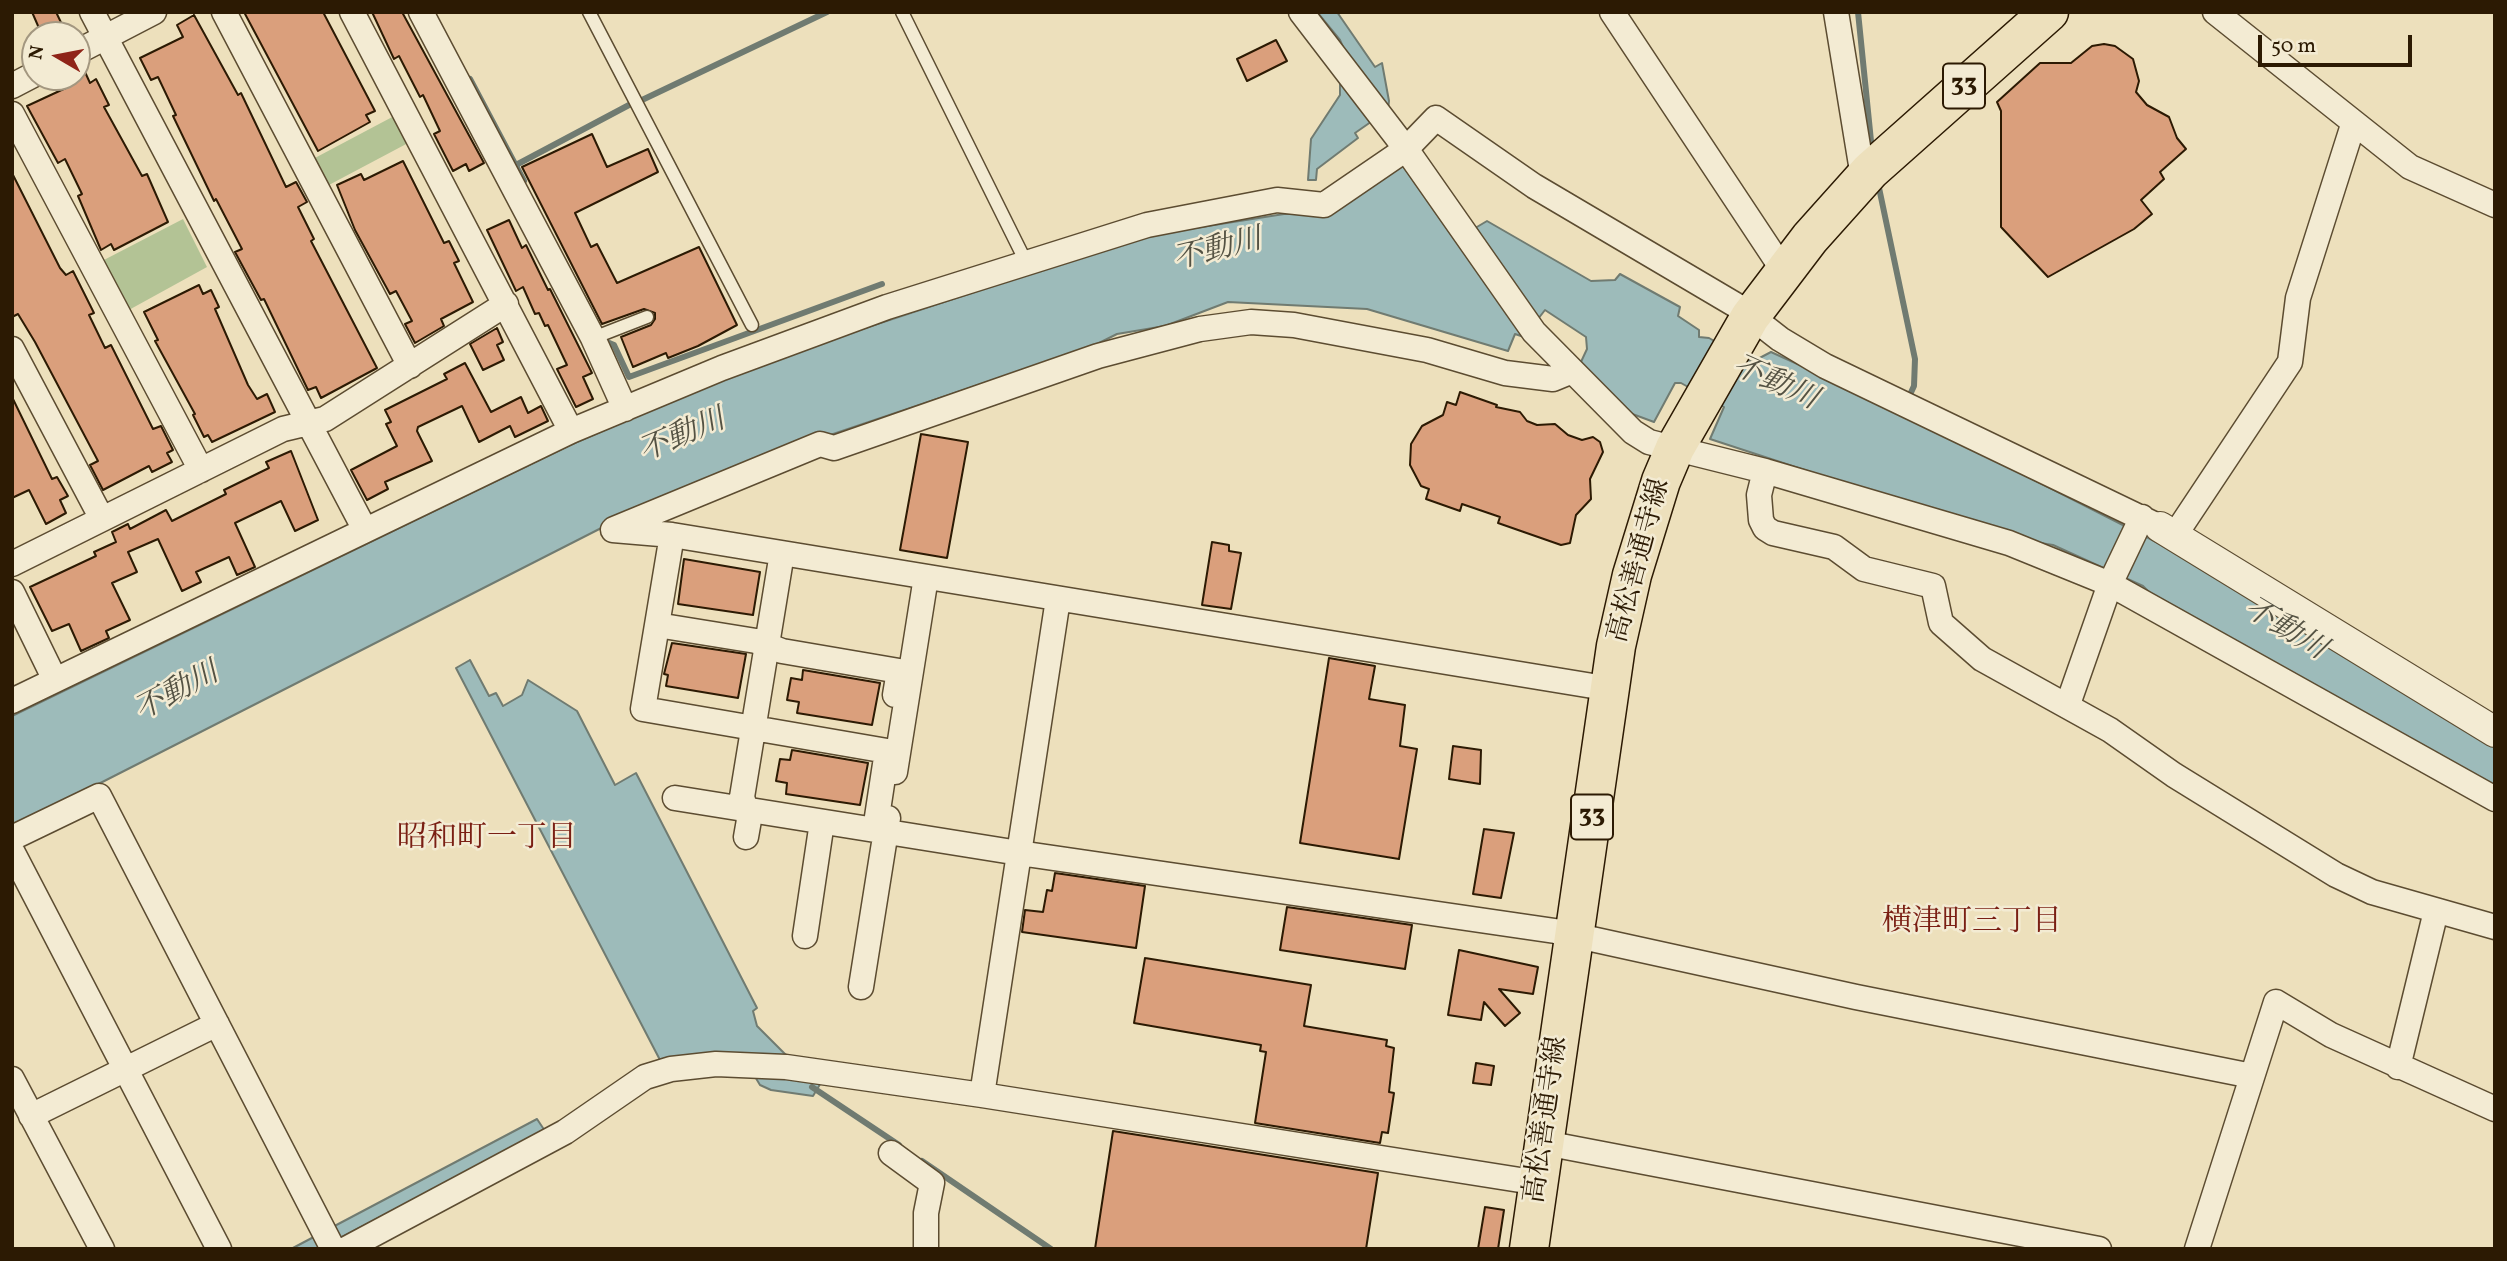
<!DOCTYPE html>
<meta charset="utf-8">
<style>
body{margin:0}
#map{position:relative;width:2507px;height:1261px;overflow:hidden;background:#ede0bc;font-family:Vollkorn,serif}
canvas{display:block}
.frame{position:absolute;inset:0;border:14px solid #2c1a03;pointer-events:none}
.north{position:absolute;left:21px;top:21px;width:70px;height:70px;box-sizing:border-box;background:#f3ebd3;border:2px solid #a39780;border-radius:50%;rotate:280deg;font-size:19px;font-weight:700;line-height:28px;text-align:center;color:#2c1a03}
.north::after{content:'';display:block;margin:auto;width:24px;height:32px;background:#8f2418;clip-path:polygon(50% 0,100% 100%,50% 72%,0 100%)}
.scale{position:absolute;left:2258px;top:35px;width:154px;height:32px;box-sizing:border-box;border:4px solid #2c1a03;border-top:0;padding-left:9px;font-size:21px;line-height:24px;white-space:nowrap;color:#2c1a03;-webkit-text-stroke:5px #f3ebd3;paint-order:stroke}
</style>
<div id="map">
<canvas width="2507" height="1261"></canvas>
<div class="frame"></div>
<div class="north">N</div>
<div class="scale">50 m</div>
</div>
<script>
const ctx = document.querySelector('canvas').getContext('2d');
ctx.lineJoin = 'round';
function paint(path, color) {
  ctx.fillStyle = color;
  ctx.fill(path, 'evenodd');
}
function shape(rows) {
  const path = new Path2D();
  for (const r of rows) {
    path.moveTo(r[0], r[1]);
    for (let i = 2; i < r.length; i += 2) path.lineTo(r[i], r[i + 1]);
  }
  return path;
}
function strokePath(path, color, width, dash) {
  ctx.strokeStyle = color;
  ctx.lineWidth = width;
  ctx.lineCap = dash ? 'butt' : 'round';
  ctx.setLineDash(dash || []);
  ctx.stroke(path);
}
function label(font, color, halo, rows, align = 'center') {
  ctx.font = font + ' Vollkorn,"Noto Serif JP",serif';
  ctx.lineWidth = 5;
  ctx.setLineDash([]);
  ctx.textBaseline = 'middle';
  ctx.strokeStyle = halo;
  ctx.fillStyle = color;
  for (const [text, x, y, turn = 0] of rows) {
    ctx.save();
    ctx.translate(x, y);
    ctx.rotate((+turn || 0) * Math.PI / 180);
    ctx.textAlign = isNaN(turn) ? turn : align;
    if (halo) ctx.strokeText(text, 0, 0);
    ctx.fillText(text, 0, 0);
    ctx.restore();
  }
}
paint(shape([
 [396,115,410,142,327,186,313,159],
 [183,219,207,267,127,311,102,261]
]), '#b3c395');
const water = shape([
 [1317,12,1337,12,1375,67,1382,63,1389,101,1388,110,1355,133,1358,138,1317,169,1316,180,1308,180,1311,139,1340,95,1340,81,1349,61,1340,40,1317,12],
 [1403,166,1455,240,1487,221,1591,281,1615,280,1620,274,1680,307,1678,316,1699,330,1699,337,1709,338,1752,362,1771,352,1881,402,2172,550,2495,746,2495,787,2149,592,2143,586,2053,545,2015,539,1710,439,1724,407,1681,383,1675,383,1654,422,1627,412,1580,364,1587,349,1586,337,1545,310,1524,337,1515,334,1508,351,1367,309,1228,302,1165,326,1117,334,1091,347,765,457,619,519,12,828,12,716,568,446,753,365,1144,236,1284,214,1323,213,1403,166],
 [470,660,489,696,496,693,503,706,522,695,528,680,577,711,615,785,636,773,757,1008,753,1011,757,1026,790,1059,822,1081,813,1096,771,1090,760,1085,754,1075,660,1060,456,668,470,660],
 [537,1119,545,1131,319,1249,291,1249,537,1119]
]);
paint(water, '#9dbbba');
strokePath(water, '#707b71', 2);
strokePath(shape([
 [1858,12,1872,151],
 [470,79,524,181],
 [642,100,827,12],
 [516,165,629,105],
 [1878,183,1915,359,1914,386,1907,401],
 [607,342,614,345,629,377,882,284],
 [812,1087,899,1145],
 [922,1161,1051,1249]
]), '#707b71', 6);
const building = shape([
 [32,12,56,12,67,35,42,35,32,12],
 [244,12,323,12,375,111,366,115,370,122,318,151,244,12],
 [372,12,402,12,484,163,469,171,466,164,453,171,434,134,440,131,423,95,420,97,399,56,394,59,372,12],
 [194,15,238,95,241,93,286,187,296,182,307,202,298,207,314,239,311,241,377,368,321,398,316,387,308,390,264,299,261,300,235,252,242,249,216,199,214,201,173,116,176,115,158,77,151,80,140,58,183,37,177,25,194,15],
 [1276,40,1287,61,1247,81,1237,59,1276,40],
 [2104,44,2115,46,2133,59,2139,81,2136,92,2147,105,2169,117,2177,138,2186,149,2160,172,2164,179,2141,200,2152,214,2134,229,2048,277,2001,227,2001,111,1997,102,2040,63,2071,63,2092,46,2104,44],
 [85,72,90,83,96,79,109,105,104,107,142,176,147,174,168,222,114,250,111,244,101,250,78,196,82,194,65,159,58,163,27,106,68,87,65,82,85,72],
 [592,134,607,167,648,149,658,172,575,213,591,247,597,244,617,283,699,247,737,325,698,346,668,358,666,353,633,367,621,337,651,325,655,319,655,313,644,309,602,324,522,167,592,134],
 [403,161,444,243,449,241,459,261,454,263,473,302,441,319,444,326,415,343,405,324,412,321,396,291,390,294,355,230,337,185,361,174,364,180,403,161],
 [12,173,60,268,66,275,73,271,94,313,89,315,105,348,111,345,153,429,161,426,173,450,167,453,172,462,152,472,149,466,103,490,90,465,98,461,35,342,18,314,12,317,12,173],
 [509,220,522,248,526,245,548,290,550,289,592,373,583,377,593,399,576,407,557,369,567,365,548,325,545,326,539,313,535,314,523,287,516,291,487,230,509,220],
 [199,285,203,294,211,290,219,307,215,309,248,385,257,399,267,394,275,412,212,442,208,435,204,437,193,415,195,414,155,341,158,340,144,312,199,285],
 [497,328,503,342,497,345,504,360,483,370,470,344,497,328],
 [465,363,491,412,521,397,528,413,541,406,548,421,515,437,510,426,479,442,462,406,418,427,417,431,432,461,385,482,388,489,367,500,351,470,397,446,386,424,391,422,385,410,447,379,444,374,465,363],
 [1460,392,1497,405,1496,407,1520,412,1527,421,1537,425,1555,424,1568,435,1582,440,1593,437,1600,442,1603,452,1590,479,1591,499,1576,515,1570,543,1561,545,1498,523,1500,517,1462,504,1460,511,1426,499,1429,489,1421,486,1410,465,1411,444,1422,426,1443,415,1447,402,1456,405,1460,392],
 [12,397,52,479,57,477,68,496,60,500,66,513,46,524,29,490,12,498,12,397],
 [921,434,968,442,947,558,900,550,921,434],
 [291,451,318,520,295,531,281,501,235,523,255,567,237,575,229,557,196,572,201,582,182,591,158,539,128,552,137,572,112,583,130,620,106,631,109,638,81,651,69,624,52,631,30,587,96,556,94,552,116,542,112,532,128,524,130,529,166,510,172,521,226,494,224,490,269,468,266,462,291,451],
 [1212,542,1229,545,1229,551,1241,553,1231,609,1202,605,1212,542],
 [684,559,760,572,753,615,678,604,684,559],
 [672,643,746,654,738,698,666,686,668,675,664,674,672,643],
 [1329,658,1375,666,1369,699,1405,705,1400,746,1417,749,1399,859,1300,843,1329,658],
 [803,670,880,683,872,725,797,713,799,702,787,700,791,678,802,680,803,670],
 [1453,746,1481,750,1480,784,1449,779,1453,746],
 [792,750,868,763,860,805,786,794,787,783,776,781,780,759,790,760,792,750],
 [1484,829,1514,833,1501,898,1473,894,1484,829],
 [1055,873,1145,886,1136,948,1022,932,1025,910,1043,912,1047,890,1052,891,1055,873],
 [1287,907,1412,925,1405,969,1280,950,1287,907],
 [1459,950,1538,967,1533,994,1499,989,1520,1013,1505,1026,1484,1002,1481,1020,1448,1015,1459,950],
 [1145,958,1311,985,1304,1026,1387,1040,1386,1046,1394,1048,1389,1092,1394,1093,1388,1133,1382,1132,1380,1143,1255,1123,1266,1052,1260,1051,1261,1045,1134,1023,1145,958],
 [1476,1063,1494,1066,1491,1085,1473,1083,1476,1063],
 [1113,1131,1378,1173,1366,1249,1095,1249,1113,1131],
 [1485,1207,1504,1210,1498,1249,1478,1249,1485,1207]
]);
paint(building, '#da9f7c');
strokePath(building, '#2c1a03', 2);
const service = shape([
 [589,12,752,325],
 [902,12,1026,262],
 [593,338,647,317]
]);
const minor = shape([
 [92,12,365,530],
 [224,12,410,366],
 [352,12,571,431],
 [421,12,593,338,625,409],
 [1301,12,1406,149,1534,332,1633,432,1649,442,1765,471,1759,495,1761,520,1765,528,1773,533,1834,547,1864,569,1933,586,1941,623,1982,659,2110,730,2174,775,2336,875,2372,892,2495,927],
 [1612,12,1783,270],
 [1836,12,1863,177],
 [2215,12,2410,167,2495,205],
 [77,52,154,12],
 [12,86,35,74],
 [12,114,201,470],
 [12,349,102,519],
 [1765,471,2009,543,2110,584,2495,799],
 [614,529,820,444,834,448,1098,356,1200,329,1251,322,1294,325,1427,350,1505,373,1553,379,1570,372],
 [613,530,672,535,1611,689],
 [672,535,643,709,887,751,875,830],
 [2175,535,2290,362,2298,298,2353,125],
 [12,564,283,429,325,419,506,304],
 [12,592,55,680],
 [657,625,756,641,782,651,899,671,895,695],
 [12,701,571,431,722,368,887,307,1147,225,1277,200,1324,205,1406,149,1436,118,1534,186,1739,307,1780,339,1825,366,2160,527],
 [2068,704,2110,584,2142,517],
 [895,772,926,577],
 [675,798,1019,853,1555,931,1856,997,2252,1076],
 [746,837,749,820,742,797,782,553],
 [12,838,99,796,333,1249],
 [12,851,219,1249],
 [805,936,822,822],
 [861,987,888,818],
 [2398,1067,2436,911],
 [12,1079,102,1249],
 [982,1095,1058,599],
 [31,1116,217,1024],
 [1545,1143,2099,1249],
 [891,1153,932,1183,926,1213,926,1249],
 [346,1249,565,1132,645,1077,671,1069,716,1064,786,1067,982,1095,1539,1183],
 [2197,1249,2276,1002,2331,1035,2495,1109]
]);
const tertiary = shape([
 [2160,527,2495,732]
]);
const primary = shape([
 [1529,1249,1616,646,1632,575,1661,481,1675,448,1750,317,1810,238,1870,171,2049,12]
]);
strokePath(service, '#5c4c31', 15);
strokePath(minor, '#5c4c31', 27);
strokePath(tertiary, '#5c4c31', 32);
strokePath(primary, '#2c1a03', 41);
strokePath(service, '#f3ebd3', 12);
strokePath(minor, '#f3ebd3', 24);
strokePath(tertiary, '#f3ebd3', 30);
strokePath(primary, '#ede0bc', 38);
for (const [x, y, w] of [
 [1964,86,42],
 [1592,817,42]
]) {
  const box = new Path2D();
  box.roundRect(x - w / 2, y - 22.5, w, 45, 5);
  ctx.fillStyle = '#f3ebd3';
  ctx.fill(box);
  strokePath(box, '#2c1a03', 2);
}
label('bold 26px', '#2c1a03', null, [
 ["33",1964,86],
 ["33",1592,817]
]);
label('28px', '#2c1a03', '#f3ebd3', [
 ["高松善通寺線",1641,561,-75],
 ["高松善通寺線",1548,1120,-82]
]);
label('italic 30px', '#545243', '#f3ebd3', [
 ["不動川",1218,252,-14],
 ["不動川",1774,385,24],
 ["不動川",683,438,-23],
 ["不動川",2284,631,31],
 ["不動川",178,694,-28]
]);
label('30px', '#7a1f14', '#f3ebd3', [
 ["昭和町一丁目",487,840],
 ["横津町三丁目",1972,924]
]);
</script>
